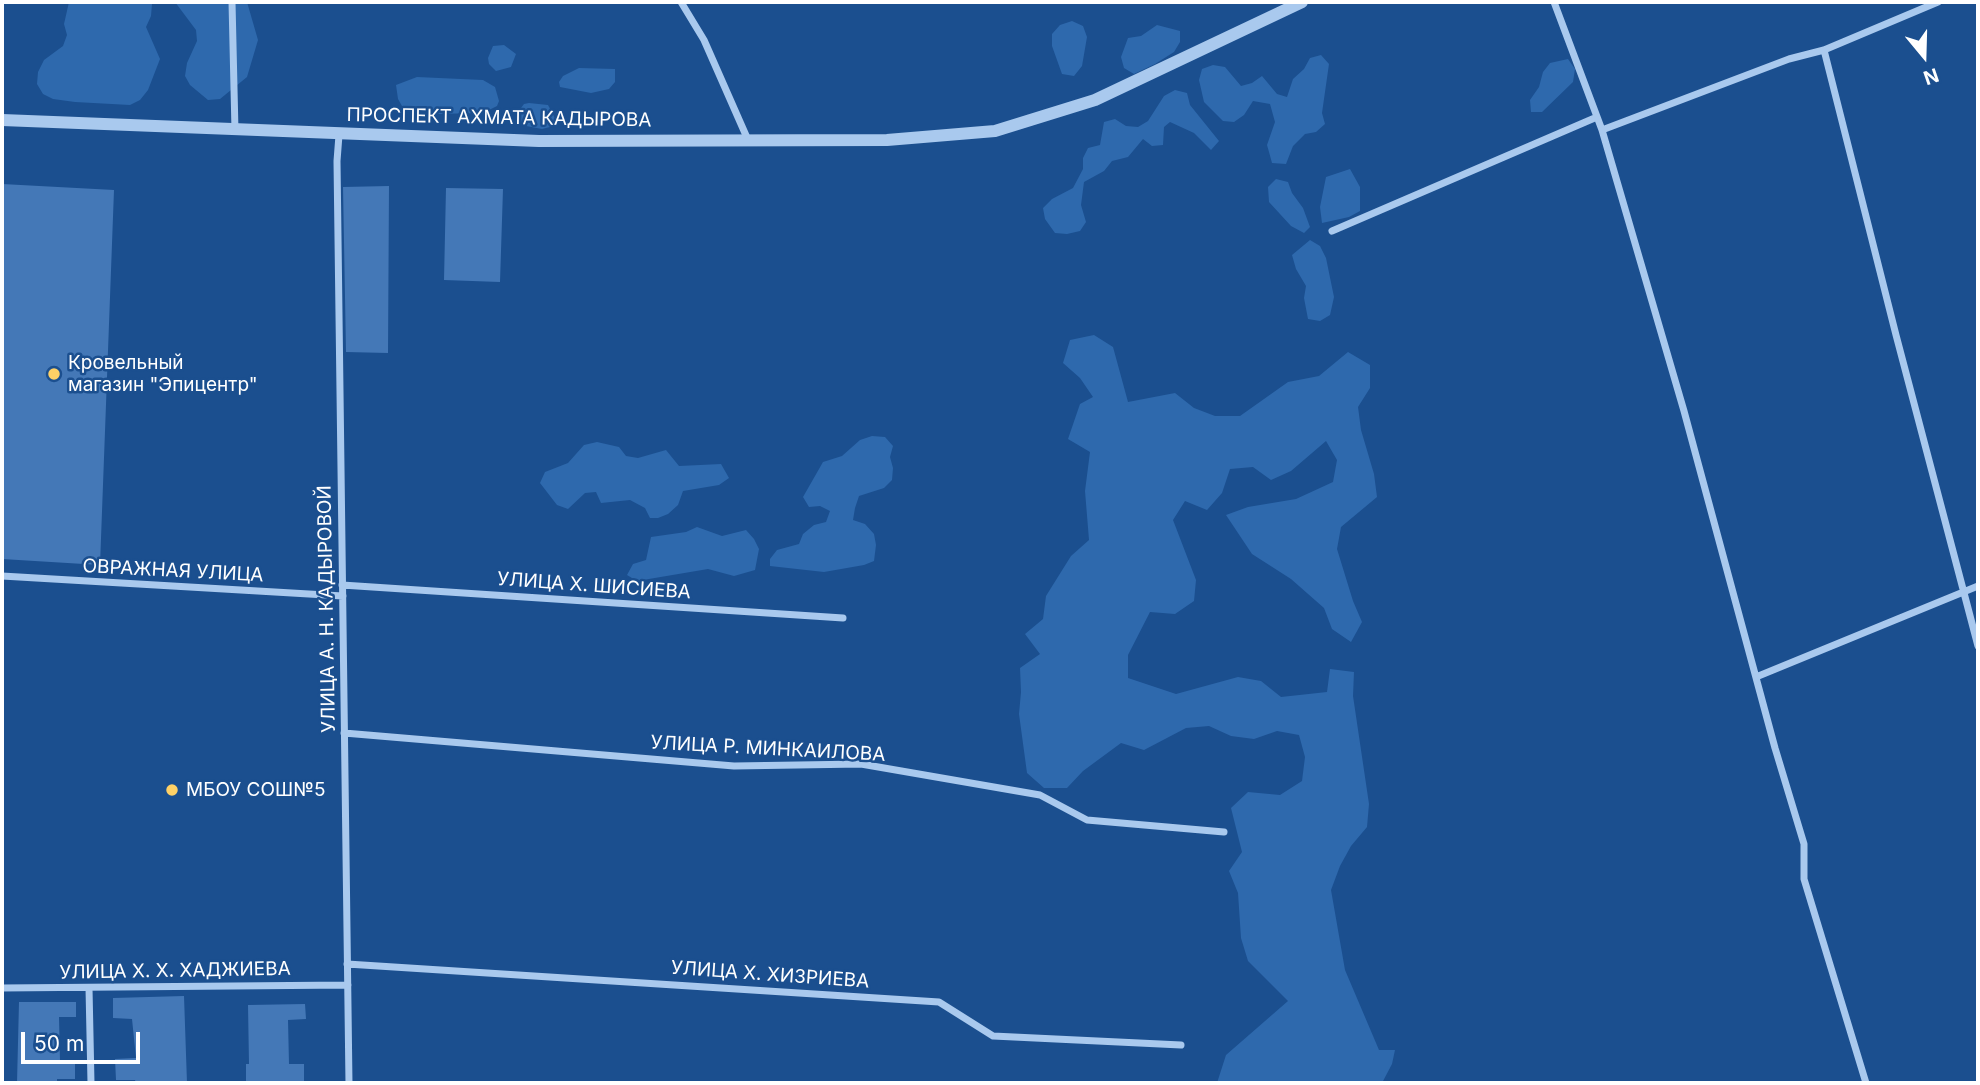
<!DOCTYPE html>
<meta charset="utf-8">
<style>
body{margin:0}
#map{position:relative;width:1980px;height:1085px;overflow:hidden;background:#1b4f8f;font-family:Inter,sans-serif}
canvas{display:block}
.frame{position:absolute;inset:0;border:4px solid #fff;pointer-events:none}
.north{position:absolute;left:1889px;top:21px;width:70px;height:70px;-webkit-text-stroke:5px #1b4f8f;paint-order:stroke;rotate:161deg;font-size:19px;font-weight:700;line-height:28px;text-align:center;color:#fff}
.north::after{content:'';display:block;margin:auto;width:24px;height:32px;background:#fff;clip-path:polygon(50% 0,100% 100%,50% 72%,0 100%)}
.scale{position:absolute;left:21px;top:1032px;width:119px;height:32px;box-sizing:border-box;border:4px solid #fff;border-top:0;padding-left:9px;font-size:21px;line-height:24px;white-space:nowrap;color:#fff;-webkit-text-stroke:5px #1b4f8f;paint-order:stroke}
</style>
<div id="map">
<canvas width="1980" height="1085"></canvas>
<div class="frame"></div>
<div class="north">N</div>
<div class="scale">50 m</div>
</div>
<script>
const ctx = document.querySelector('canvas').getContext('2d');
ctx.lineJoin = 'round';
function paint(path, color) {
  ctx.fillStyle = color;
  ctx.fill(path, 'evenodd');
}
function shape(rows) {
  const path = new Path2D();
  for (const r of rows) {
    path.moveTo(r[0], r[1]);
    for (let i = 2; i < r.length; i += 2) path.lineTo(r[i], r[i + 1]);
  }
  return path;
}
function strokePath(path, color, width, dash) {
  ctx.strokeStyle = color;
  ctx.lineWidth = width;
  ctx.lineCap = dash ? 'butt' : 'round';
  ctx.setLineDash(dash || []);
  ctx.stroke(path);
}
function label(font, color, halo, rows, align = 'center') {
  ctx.font = font + ' Inter,sans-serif';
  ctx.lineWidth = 5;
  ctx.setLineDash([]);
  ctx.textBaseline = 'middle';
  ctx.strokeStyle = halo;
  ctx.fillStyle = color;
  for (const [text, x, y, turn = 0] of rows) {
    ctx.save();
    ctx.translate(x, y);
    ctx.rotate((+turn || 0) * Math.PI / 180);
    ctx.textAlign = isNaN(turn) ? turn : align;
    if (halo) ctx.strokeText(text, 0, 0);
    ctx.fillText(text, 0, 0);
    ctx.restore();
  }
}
paint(shape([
 [69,2,151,2,152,4,151,16,146,27,160,59,148,90,140,100,130,105,75,102,53,99,43,94,37,84,38,72,44,60,63,46,67,35,64,24],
 [175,2,247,2,258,40,247,77,220,99,208,100,190,85,185,76,187,63,197,41,196,30],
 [1072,21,1083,26,1087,37,1082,66,1074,76,1062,74,1052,46,1052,34,1060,25],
 [1157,25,1180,31,1180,42,1174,52,1155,64,1134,74,1124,68,1121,57,1128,38,1141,36],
 [504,45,516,54,511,67,496,71,489,64,488,58,493,46],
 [1321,55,1329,64,1322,113,1325,124,1316,132,1305,134,1293,146,1286,164,1272,163,1269,152,1267,145,1275,122,1270,104,1253,101,1244,115,1234,122,1223,121,1204,102,1199,80,1202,69,1213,65,1225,67,1241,86,1252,83,1262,76,1277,94,1287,97,1293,79,1304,69,1310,58],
 [1568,59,1575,69,1573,82,1542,112,1531,112,1530,100,1539,87,1543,72,1550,63],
 [579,68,615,69,615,82,609,89,591,93,560,87,559,82,563,76],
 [417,77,483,80,495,87,499,101,497,106,483,113,432,114,407,108,402,106,398,99,396,85],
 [1175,90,1187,93,1190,105,1219,141,1211,150,1194,133,1170,122,1164,127,1163,145,1152,146,1143,139,1128,157,1112,161,1104,171,1084,182,1081,205,1086,222,1080,231,1067,234,1055,233,1045,219,1043,208,1052,199,1073,188,1083,169,1083,158,1088,148,1100,145,1104,122,1115,119,1126,126,1138,127,1148,121,1164,96],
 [529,103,548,105,557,122,554,126,542,129,521,125,518,112,524,104],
 [1350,169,1360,187,1360,211,1349,217,1322,223,1320,207,1326,177],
 [1276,179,1288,182,1292,193,1303,208,1310,227,1304,233,1291,226,1269,202,1268,187],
 [1310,240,1320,246,1326,258,1334,297,1330,315,1320,321,1308,319,1304,298,1306,286,1296,269,1292,255],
 [1094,335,1113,347,1128,402,1175,393,1194,408,1215,416,1240,416,1288,382,1319,376,1348,352,1370,365,1370,388,1358,407,1361,430,1374,474,1377,497,1341,527,1337,549,1353,601,1362,622,1351,642,1332,629,1324,608,1291,579,1252,554,1226,515,1248,507,1296,499,1333,482,1337,460,1326,441,1291,471,1271,480,1253,467,1230,469,1222,493,1207,510,1185,501,1173,520,1196,580,1194,601,1175,614,1150,612,1128,655,1128,678,1176,694,1238,677,1261,681,1281,697,1327,692,1330,669,1354,672,1353,696,1369,804,1367,827,1351,846,1340,866,1331,890,1345,970,1379,1050,1395,1050,1392,1064,1382,1083,1217,1083,1226,1055,1288,1001,1248,961,1241,938,1238,893,1229,871,1242,852,1231,808,1248,792,1280,795,1302,781,1305,757,1299,735,1277,731,1254,739,1231,736,1209,726,1186,728,1144,750,1121,743,1083,771,1067,788,1044,788,1027,773,1019,714,1021,692,1020,668,1040,654,1025,634,1043,619,1046,596,1071,556,1089,540,1085,491,1090,452,1068,439,1080,404,1093,397,1080,378,1063,363,1070,340],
 [872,436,885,437,893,446,890,457,893,468,892,480,884,488,859,496,855,508,853,520,865,524,874,534,876,545,874,561,864,565,824,572,770,566,770,559,777,550,799,544,803,534,814,525,826,522,830,511,820,506,809,507,803,497,823,462,842,456,860,440],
 [597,442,619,447,626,456,638,458,666,450,679,466,721,464,729,478,719,485,683,491,678,505,668,514,658,518,650,518,645,508,630,500,601,503,596,492,585,493,568,509,557,505,540,483,545,472,568,463,584,445],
 [697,527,722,536,746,530,754,539,759,549,755,570,734,576,708,569,637,581,627,575,633,564,646,560,651,537,686,532]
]), '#2e69ad');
paint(shape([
 [2,184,114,190,100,565,2,559],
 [389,186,388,353,346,352,343,187],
 [446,188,503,189,500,282,444,280],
 [184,996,187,1083,136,1083,135,1080,116,1080,115,1059,136,1058,132,1019,113,1018,113,998],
 [19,1002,76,1002,76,1017,59,1017,60,1061,75,1061,75,1079,57,1079,57,1083,17,1083],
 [305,1004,306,1019,288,1020,289,1064,304,1064,304,1082,246,1083,246,1064,249,1064,248,1005]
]), '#4478b7');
strokePath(shape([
 [232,2,235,131],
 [681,2,704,40,748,140],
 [1554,2,1602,130,1684,411,1775,748,1804,844,1804,879,1866,1083],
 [1824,50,1896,335,1978,646],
 [1602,130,1789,59,1824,50,1938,2],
 [339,135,337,161,349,1083],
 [1332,231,1597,117],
 [2,576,343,596],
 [342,585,843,618],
 [1756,677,1978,586],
 [344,733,734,766,861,764,1040,795,1087,820,1224,832],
 [347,964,939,1002,993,1036,1181,1045],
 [2,988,348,985],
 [89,988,91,1083]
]), '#a9c9ee', 7);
strokePath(shape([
 [2,120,539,141,887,140,995,131,1095,100,1302,2]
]), '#a9c9ee', 12);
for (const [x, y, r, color] of [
 [54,374,7,"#ffd166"],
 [172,790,7,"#ffd166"]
]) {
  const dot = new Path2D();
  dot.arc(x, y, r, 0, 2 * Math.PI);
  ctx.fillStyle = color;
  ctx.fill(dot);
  strokePath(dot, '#1b4f8f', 2.5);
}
label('19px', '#fff', '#1b4f8f', [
 ["ПРОСПЕКТ АХМАТА КАДЫРОВА",499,118,1],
 ["ОВРАЖНАЯ УЛИЦА",173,571,3],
 ["УЛИЦА Х. ШИСИЕВА",594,586,4],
 ["УЛИЦА А. Н. КАДЫРОВОЙ",327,609,-91],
 ["УЛИЦА Р. МИНКАИЛОВА",768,749,3],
 ["УЛИЦА Х. Х. ХАДЖИЕВА",175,971,-1],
 ["УЛИЦА Х. ХИЗРИЕВА",770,975,4]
]);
label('19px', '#fff', '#1b4f8f', [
 ["Кровельный",68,363],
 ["магазин \"Эпицентр\"",68,385],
 ["МБОУ СОШ№5",186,790]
], 'left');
</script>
